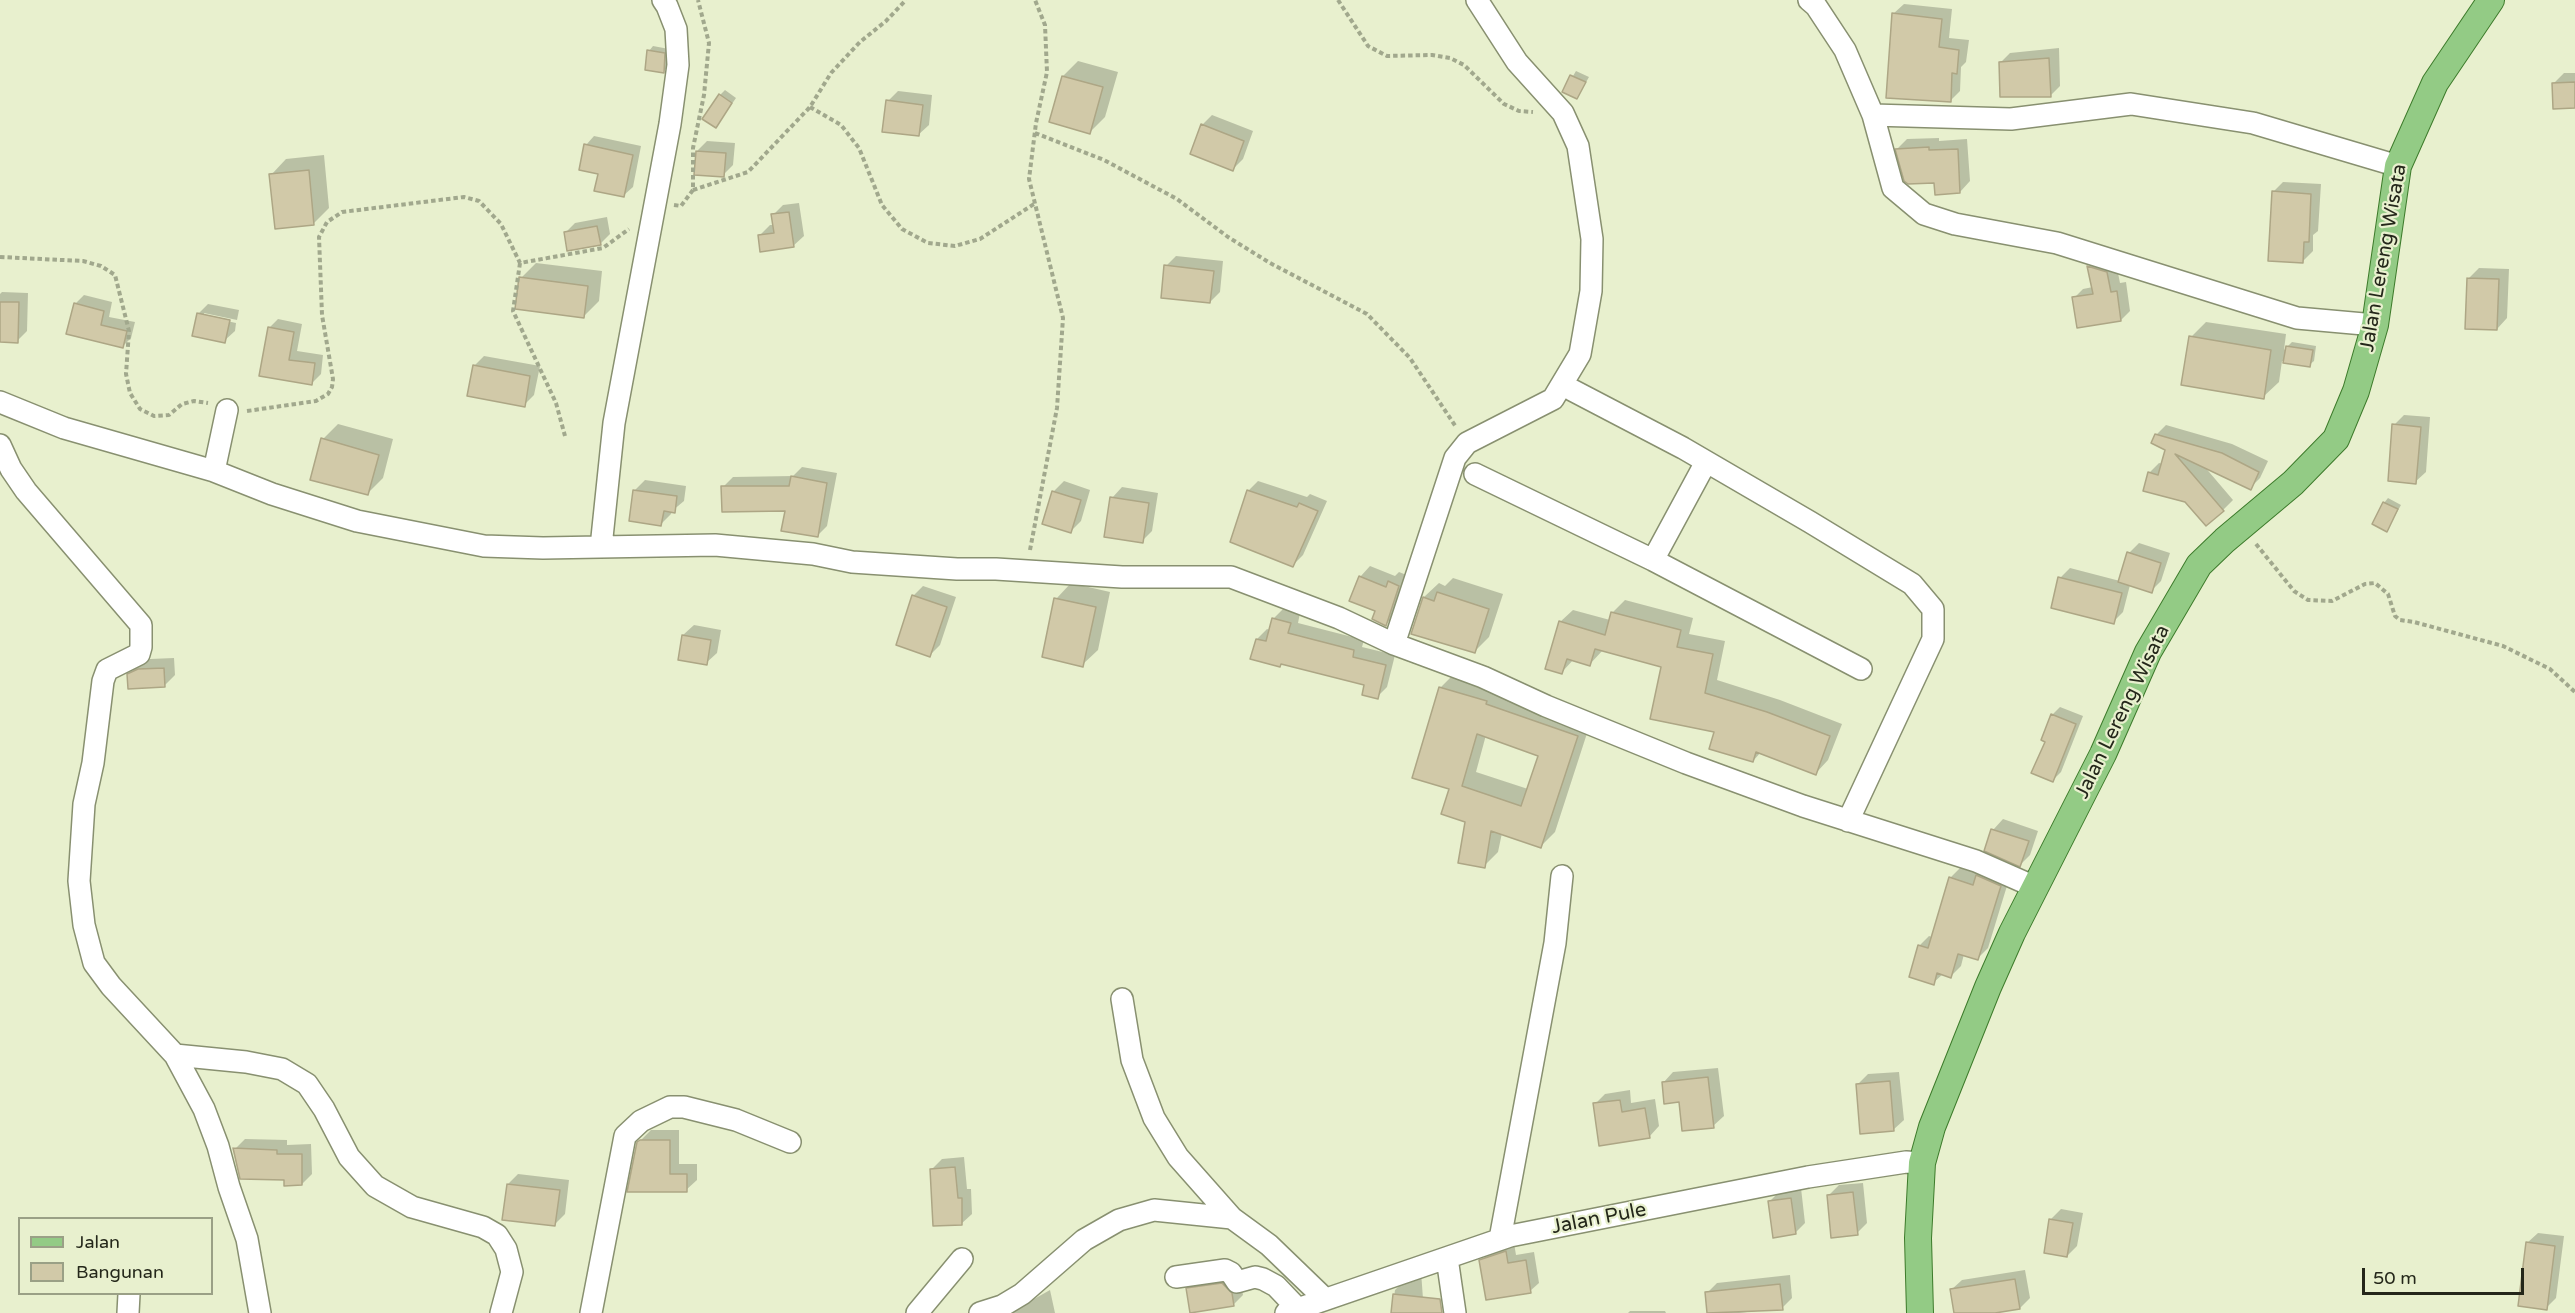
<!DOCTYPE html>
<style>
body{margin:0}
#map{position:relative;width:2575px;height:1313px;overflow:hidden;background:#e8f0ce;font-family:"Varela Round",sans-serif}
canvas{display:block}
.legend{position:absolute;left:18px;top:1217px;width:195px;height:78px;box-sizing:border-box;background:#e8f0ce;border:2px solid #9aa086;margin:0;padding:8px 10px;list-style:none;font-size:18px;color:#24271a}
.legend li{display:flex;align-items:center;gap:12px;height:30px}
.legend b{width:30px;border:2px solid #9aa086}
.scale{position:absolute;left:2362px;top:1268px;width:162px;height:27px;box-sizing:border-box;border:3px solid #24271a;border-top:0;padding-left:8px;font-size:18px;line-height:21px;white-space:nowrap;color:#24271a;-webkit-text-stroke:4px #e8f0ce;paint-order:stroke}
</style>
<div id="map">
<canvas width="2575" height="1313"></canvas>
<ul class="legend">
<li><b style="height:8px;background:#93cb85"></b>Jalan</li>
<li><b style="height:16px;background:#d1c9a8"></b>Bangunan</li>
</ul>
<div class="scale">50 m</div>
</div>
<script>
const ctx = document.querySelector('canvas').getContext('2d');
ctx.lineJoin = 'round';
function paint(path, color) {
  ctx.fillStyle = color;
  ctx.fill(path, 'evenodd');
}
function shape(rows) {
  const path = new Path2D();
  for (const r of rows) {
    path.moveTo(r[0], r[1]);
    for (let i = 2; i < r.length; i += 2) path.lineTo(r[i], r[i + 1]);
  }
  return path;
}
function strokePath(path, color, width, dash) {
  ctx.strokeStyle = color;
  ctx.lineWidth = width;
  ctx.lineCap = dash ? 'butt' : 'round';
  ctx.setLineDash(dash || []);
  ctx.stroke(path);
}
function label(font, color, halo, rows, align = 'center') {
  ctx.font = font + ' "Varela Round",sans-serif';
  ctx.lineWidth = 4.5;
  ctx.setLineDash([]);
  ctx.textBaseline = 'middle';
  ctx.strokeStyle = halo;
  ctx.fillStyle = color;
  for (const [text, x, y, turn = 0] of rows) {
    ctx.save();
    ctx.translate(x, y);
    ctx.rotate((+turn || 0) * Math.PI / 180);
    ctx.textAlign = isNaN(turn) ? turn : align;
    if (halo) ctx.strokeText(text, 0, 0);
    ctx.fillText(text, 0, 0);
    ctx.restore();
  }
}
paint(shape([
 [1904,4,1952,9,1949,38,1969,40,1966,62,1961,67,1960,91,1950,101,1893,14],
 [653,46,669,49,668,67,664,71,649,51],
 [2059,48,2060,86,2050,96,2000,63,2010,53],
 [1078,61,1118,72,1105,117,1090,132,1063,76],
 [1576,71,1589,77,1577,98,1564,91],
 [2564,73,2575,73,2575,106,2554,83],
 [725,90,736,98,720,121,720,95],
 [898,91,932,95,929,125,918,135,888,101],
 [1212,115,1253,131,1243,159,1233,169,1202,125],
 [594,136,641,146,633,187,624,195,599,173,586,145],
 [1939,138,1939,141,1967,139,1970,181,1960,192,1936,182,1897,149,1907,139],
 [707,141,735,143,733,165,723,175,697,151],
 [324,155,329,208,314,223,271,175,286,159],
 [2283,182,2321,184,2318,231,2313,235,2313,251,2303,261,2273,192],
 [799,203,804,236,793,246,760,235,770,225,774,225,773,215,783,205],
 [607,217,610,234,600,244,565,233,575,223],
 [1176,256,1223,261,1220,292,1210,302,1166,266],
 [2098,257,2116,263,2120,283,2126,282,2130,311,2121,320,2074,298,2083,289,2093,287,2089,266],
 [536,263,602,271,599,301,584,316,521,278],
 [2479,268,2509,269,2507,318,2497,329,2469,278],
 [2,292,28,293,27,331,17,341,0,341,0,294],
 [84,295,112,302,109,317,135,322,131,338,123,346,75,304],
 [208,304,239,310,237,320,204,313,204,316,236,323,235,331,224,341,198,314],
 [278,319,302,324,297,351,323,355,321,374,312,383,261,374,269,328],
 [2206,322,2286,334,2284,350,2292,342,2316,346,2314,361,2309,365,2282,361,2279,382,2263,397,2191,337],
 [484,356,540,366,534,395,524,405,474,366],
 [2404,415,2430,417,2426,472,2415,482,2394,425],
 [338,424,393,439,383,478,367,494,323,439],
 [2166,425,2232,444,2268,461,2260,478,2250,488,2204,466,2233,500,2223,510,2186,501,2149,473,2159,463,2163,464,2167,449,2156,435],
 [802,467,837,473,827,526,817,536,786,509,723,487,733,477,793,476],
 [645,480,686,486,684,501,672,511,671,514,661,524,635,490],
 [1064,481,1090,490,1081,521,1071,531,1044,523,1054,491],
 [1258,481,1307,497,1310,494,1327,501,1303,555,1293,565,1248,491],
 [1122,487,1158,493,1152,531,1142,541,1112,498],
 [2388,498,2401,505,2387,530,2384,503],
 [2139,543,2170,553,2161,581,2151,591,2130,585,2123,612,2113,622,2060,578,2070,568,2120,581,2129,553],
 [1370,566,1395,576,1399,572,1409,576,1396,614,1386,624,1360,577],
 [1453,578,1503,594,1489,637,1475,651,1413,633,1424,597,1439,583,1445,586],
 [1071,583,1110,592,1098,650,1082,665,1056,599],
 [923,586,956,597,940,645,930,655,913,596],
 [1625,600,1693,618,1689,634,1725,641,1717,680,1780,700,1842,724,1828,760,1816,773,1761,752,1753,761,1716,730,1662,666,1603,650,1590,664,1574,659,1562,672,1560,622,1573,610,1610,620,1612,613],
 [1283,609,1300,613,1298,623,1364,640,1362,647,1395,655,1387,687,1377,697,1366,684,1257,639,1267,629,1270,630,1273,619],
 [694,625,721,630,717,653,706,663,683,635],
 [174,658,175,675,165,685,129,675,139,664,150,659],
 [1455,673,1591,721,1555,832,1541,846,1502,833,1498,852,1484,866,1451,788,1440,688],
 [1486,735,1540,755,1528,789,1476,772],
 [2060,707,2083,716,2061,772,2053,780,2047,741,2052,715],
 [2003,819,2038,831,2030,855,2020,865,1993,830],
 [1960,868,1979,874,2010,876,1988,948,1978,958,1964,954,1961,966,1951,976,1943,974,1933,983,1919,946,1929,936,1932,937,1950,878],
 [1718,1068,1724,1116,1713,1126,1680,1100,1663,1083,1673,1072],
 [1899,1072,1904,1120,1893,1130,1857,1085,1868,1074],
 [1630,1090,1631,1103,1655,1099,1659,1126,1649,1137,1595,1104,1605,1094],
 [651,1130,679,1130,679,1164,697,1164,697,1180,686,1190,638,1143],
 [245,1139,287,1140,287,1145,311,1144,312,1174,302,1184,286,1179,235,1149],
 [964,1157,967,1189,971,1189,972,1214,961,1224,932,1169,942,1159],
 [518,1174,569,1180,565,1214,555,1224,508,1184],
 [1863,1183,1867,1223,1857,1233,1829,1195,1839,1185],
 [1801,1188,1805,1223,1795,1233,1770,1201,1780,1191],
 [2061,1209,2083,1213,2077,1246,2067,1256,2051,1219],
 [2538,1233,2564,1236,2556,1298,2546,1308,2527,1243],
 [1514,1243,1516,1255,1534,1252,1539,1283,1530,1291,1481,1261,1490,1252],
 [2025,1270,2030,1298,2020,1308,1986,1313,1955,1313,1951,1290,1962,1280],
 [1421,1271,1424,1313,1392,1313,1395,1290,1410,1275],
 [1233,1274,1241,1283,1243,1295,1233,1305,1187,1289,1197,1279],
 [1790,1275,1792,1298,1782,1308,1739,1313,1709,1313,1707,1293,1717,1283],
 [1050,1290,1055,1313,1003,1313,1020,1307],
 [1630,1311,1665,1311,1666,1313,1628,1313]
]), '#0003');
const building = shape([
 [1892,13,1942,19,1939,47,1959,50,1957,74,1952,73,1951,102,1886,98,1892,13],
 [647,50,665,53,664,73,645,70,647,50],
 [2049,58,2051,97,2000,97,1999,62,2049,58],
 [1570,75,1586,82,1577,99,1562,92,1570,75],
 [1062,76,1103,87,1090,134,1049,122,1062,76],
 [2575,82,2575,108,2553,109,2552,83,2575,82],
 [719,94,732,103,716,128,702,119,719,94],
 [886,100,923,105,919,136,882,132,886,100],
 [1201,124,1244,141,1233,171,1190,154,1201,124],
 [584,144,633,155,624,197,594,191,598,174,579,170,584,144],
 [1929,147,1929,150,1958,149,1960,193,1935,195,1934,183,1908,184,1904,181,1895,149,1929,147],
 [696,151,726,153,724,177,694,175,696,151],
 [309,170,314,225,275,229,269,174,309,170],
 [2272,191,2311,194,2309,242,2304,242,2303,263,2268,261,2272,191],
 [789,212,794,247,760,252,758,235,774,233,771,214,789,212],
 [597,226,601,245,567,251,564,232,597,226],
 [1164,265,1214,271,1210,303,1161,298,1164,265],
 [2087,266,2107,272,2111,292,2117,291,2121,321,2077,328,2072,297,2093,294,2087,266],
 [519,277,588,286,584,318,515,309,519,277],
 [2467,278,2499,279,2497,330,2465,329,2467,278],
 [0,302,19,302,18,343,0,342,0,302],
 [74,303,104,311,101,325,127,331,123,348,66,334,74,303],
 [197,313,230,320,225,343,192,336,197,313],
 [268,327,294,332,289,360,315,363,312,385,259,376,268,327],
 [2189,336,2271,350,2264,399,2181,385,2189,336],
 [2286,346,2313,350,2310,367,2283,363,2286,346],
 [473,365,530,376,525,407,467,396,473,365],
 [2392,424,2421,427,2416,484,2388,481,2392,424],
 [2155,434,2222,453,2259,472,2251,490,2175,454,2224,511,2206,526,2185,502,2143,491,2148,472,2158,475,2165,450,2151,443,2155,434],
 [321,438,379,455,368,495,310,480,321,438],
 [791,476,827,483,818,537,781,531,785,511,722,512,721,486,789,486,791,476],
 [633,490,677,496,675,513,664,511,661,526,629,521,633,490],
 [1247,490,1297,507,1299,503,1318,511,1293,567,1230,542,1247,490],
 [1052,491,1081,500,1071,533,1042,524,1052,491],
 [1110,497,1149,503,1143,543,1104,537,1110,497],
 [2383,502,2398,509,2387,532,2372,524,2383,502],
 [2127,552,2161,563,2152,593,2118,582,2127,552],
 [1359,576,1386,587,1388,581,1399,586,1386,626,1372,619,1375,611,1349,601,1359,576],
 [2058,577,2122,593,2114,624,2051,608,2058,577],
 [1437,592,1489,609,1475,653,1411,634,1423,597,1434,601,1437,592],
 [912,595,947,607,930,657,896,645,912,595],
 [1054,598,1096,607,1083,667,1042,657,1054,598],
 [1611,612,1681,630,1677,647,1713,654,1705,693,1767,712,1830,736,1816,775,1756,752,1753,762,1709,749,1714,732,1650,719,1661,667,1595,649,1590,666,1567,659,1562,674,1545,669,1559,621,1605,635,1611,612],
 [1272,618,1291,623,1288,633,1354,650,1353,657,1386,665,1378,699,1362,695,1364,685,1281,664,1280,667,1250,659,1256,639,1266,641,1272,618],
 [682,635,711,640,707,665,678,660,682,635],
 [164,668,165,687,128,689,127,674,138,669,164,668],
 [1439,687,1487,701,1486,704,1578,736,1541,848,1491,831,1485,868,1458,863,1465,822,1441,814,1449,789,1412,778,1439,687],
 [1477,734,1538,756,1521,806,1462,786,1477,734],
 [2051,714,2076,724,2053,782,2031,773,2045,742,2041,740,2051,714],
 [1991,829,2029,841,2020,867,1984,851,1991,829],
 [1976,875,2001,886,1978,960,1958,954,1951,978,1937,973,1934,985,1909,977,1918,945,1928,948,1949,877,1973,885,1976,875],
 [1708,1077,1714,1128,1682,1131,1679,1102,1664,1104,1662,1082,1708,1077],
 [1890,1081,1894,1131,1860,1134,1856,1084,1890,1081],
 [1620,1100,1622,1112,1645,1108,1650,1138,1599,1146,1593,1103,1620,1100],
 [640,1140,670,1140,670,1174,687,1174,687,1192,627,1192,637,1142,640,1140],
 [233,1148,277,1150,277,1154,302,1154,302,1185,284,1186,284,1180,240,1179,233,1148],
 [955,1167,958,1198,962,1198,962,1225,933,1226,930,1169,955,1167],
 [507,1184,560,1190,555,1226,502,1220,507,1184],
 [1853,1192,1858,1235,1831,1238,1827,1195,1853,1192],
 [1791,1198,1796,1234,1773,1238,1768,1201,1791,1198],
 [2049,1219,2073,1223,2067,1257,2044,1253,2049,1219],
 [2526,1242,2555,1246,2547,1310,2518,1306,2526,1242],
 [1506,1251,1508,1263,1526,1260,1531,1293,1486,1300,1479,1260,1506,1251],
 [2015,1279,2020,1309,1995,1313,1954,1313,1950,1289,2015,1279],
 [1222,1283,1232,1293,1234,1306,1190,1313,1186,1288,1222,1283],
 [1780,1284,1783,1310,1707,1313,1705,1292,1780,1284],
 [1393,1294,1440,1299,1442,1313,1391,1313,1393,1294]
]);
paint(building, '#d1c9a8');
strokePath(building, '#ada685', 1.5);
const minor = shape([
 [1809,0,1816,6,1845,50,1873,115,1893,188,1924,214,1955,224,2057,243,2297,318,2375,325],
 [1873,115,2011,119,2131,104,2253,123,2398,166],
 [1572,390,1683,448,1810,522,1912,584,1933,609,1933,639,1848,821],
 [0,402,64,428,214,471,272,494,357,521,484,546,543,548,715,545,813,554,852,562,957,569,996,569,1122,577,1231,577,1339,618,1394,644,1483,677,1546,706,1686,763,1803,806,1976,861,2035,887],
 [0,445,11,469,26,491,141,625,141,647,139,654,107,670,103,681,93,763,84,804,79,881,84,925,94,963,111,986,175,1055,204,1109,218,1146,229,1187,247,1239,260,1313],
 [214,471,227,410],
 [1475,474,1653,560,1861,669],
 [601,547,614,423,670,124,678,65,676,29,667,6,663,0],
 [1653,560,1706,462],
 [1394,644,1455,458,1467,443,1553,399,1580,354,1591,291,1592,239,1578,146,1563,113,1517,62,1477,0],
 [1122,999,1132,1060,1154,1118,1178,1157,1232,1218],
 [175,1055,246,1062,282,1069,307,1084,324,1109,349,1157,375,1186,412,1207,483,1227,497,1235,506,1249,512,1272,501,1313],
 [1500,1239,1555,943,1562,876],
 [1447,1258,1455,1313],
 [1176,1277,1225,1270,1231,1273,1237,1282,1255,1277,1263,1279,1276,1286,1298,1309,1298,1313],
 [128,1313,129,1294],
 [591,1313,625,1136,641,1121,670,1107,684,1107,736,1120,790,1142],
 [917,1313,962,1259],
 [980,1313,1002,1306,1022,1294,1084,1240,1119,1220,1154,1210,1232,1218,1269,1245,1325,1299],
 [1286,1313,1510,1236,1808,1177,1906,1162,1922,1163]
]);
const major = shape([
 [1920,1313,1918,1238,1922,1163,1932,1127,1988,987,2012,933,2103,754,2148,652,2199,565,2225,540,2293,483,2336,439,2356,391,2375,325,2398,166,2435,83,2491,0]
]);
strokePath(minor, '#889070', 24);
strokePath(major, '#3d7b2b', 28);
strokePath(shape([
 [1338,0,1368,46,1387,56,1432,55,1450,58,1464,65,1504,104,1519,111,1533,112],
 [810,107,841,125,859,148,882,205,902,229,928,243,955,246,980,239,1034,204],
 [1035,133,1104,160,1177,199,1228,237,1270,263,1367,314,1410,358,1456,427],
 [693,190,748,172,810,107,831,73,860,42,886,21,906,0],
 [674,205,681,206,693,190,693,148,704,95,709,43,698,0],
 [0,257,83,261,101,266,115,275,129,331,126,374,130,393,140,409,154,416,169,415,182,404,194,401,208,403],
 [520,263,513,311,556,403,565,436],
 [247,411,316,401,328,394,332,387,333,379,322,315,319,237,327,222,342,212,464,197,479,201,501,224,520,263,603,248,629,229],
 [2256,544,2294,591,2308,600,2332,601,2365,584,2375,583,2388,594,2395,616,2400,620,2414,622,2503,646,2550,669,2575,692],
 [1030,550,1057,408,1063,318,1029,179,1036,123,1047,72,1045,25,1035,0]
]), '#a1a88d', 4, [4.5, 3]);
strokePath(minor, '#fff', 21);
strokePath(major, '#93cb85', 26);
label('20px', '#24271a', '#e8f0ce', [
 ["Jalan Lereng Wisata",2384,258,-80],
 ["Jalan Lereng Wisata",2123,712,-64],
 ["Jalan Pule",1599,1219,-11]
]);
</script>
